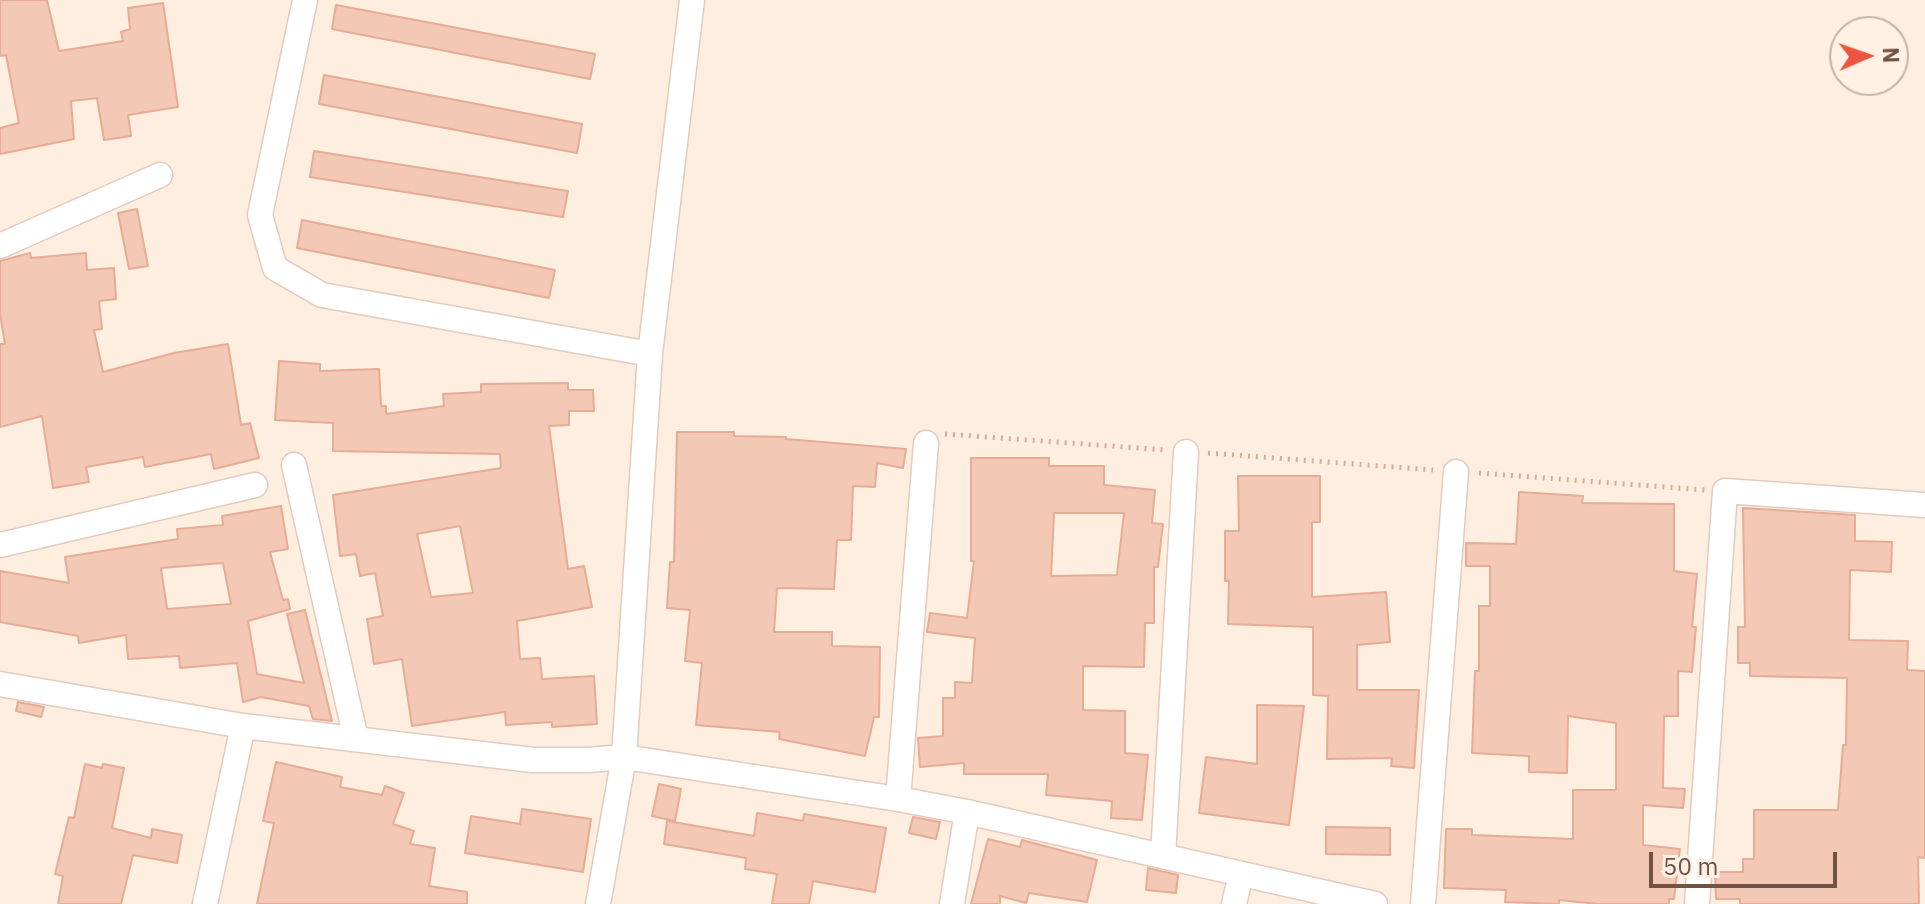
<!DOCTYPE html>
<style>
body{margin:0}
#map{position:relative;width:1925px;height:904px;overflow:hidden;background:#fdeedf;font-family:"IBM Plex Sans",sans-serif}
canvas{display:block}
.north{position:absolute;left:1829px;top:16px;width:80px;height:80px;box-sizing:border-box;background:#fff2e5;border:2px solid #c7b2a5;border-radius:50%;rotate:88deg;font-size:22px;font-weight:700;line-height:32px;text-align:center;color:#735246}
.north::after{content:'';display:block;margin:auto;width:28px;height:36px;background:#ec553f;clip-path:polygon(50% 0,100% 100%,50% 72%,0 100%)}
.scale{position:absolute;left:1649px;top:852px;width:188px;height:36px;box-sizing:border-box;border:4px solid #735246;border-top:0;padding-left:10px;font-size:24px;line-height:28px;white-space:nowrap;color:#735246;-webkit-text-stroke:6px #fff2e5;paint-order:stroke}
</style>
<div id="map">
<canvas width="1925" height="904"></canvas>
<div class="north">N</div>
<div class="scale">50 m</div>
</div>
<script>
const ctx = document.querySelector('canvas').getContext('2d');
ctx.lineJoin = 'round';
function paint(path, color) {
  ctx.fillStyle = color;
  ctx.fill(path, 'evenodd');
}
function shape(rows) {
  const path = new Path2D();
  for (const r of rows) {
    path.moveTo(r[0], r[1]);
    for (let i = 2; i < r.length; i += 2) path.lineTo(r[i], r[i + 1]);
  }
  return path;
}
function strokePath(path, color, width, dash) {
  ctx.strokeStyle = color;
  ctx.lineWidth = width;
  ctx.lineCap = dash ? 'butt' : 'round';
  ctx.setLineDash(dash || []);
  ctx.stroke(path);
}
const building = shape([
 [0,0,47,0,59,51,123,41,121,32,130,29,128,8,163,3,178,107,128,115,131,136,104,140,97,98,71,101,74,139,0,154,0,128,19,123,6,55,0,56,0,0],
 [336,5,595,54,590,79,332,29,336,5],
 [324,75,582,124,577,153,319,104,324,75],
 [314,151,568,191,563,217,310,177,314,151],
 [137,209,148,266,129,269,118,213,137,209],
 [302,220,555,270,549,298,297,248,302,220],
 [30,253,31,258,86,253,87,270,114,268,116,299,99,301,102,329,94,330,103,372,174,353,228,344,241,425,250,423,259,458,214,469,211,454,145,467,143,457,86,467,89,482,53,488,42,416,0,427,0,344,5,344,0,314,0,261,30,253],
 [279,361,320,364,320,371,379,369,381,406,386,406,386,414,444,406,443,394,481,392,481,384,568,383,568,390,593,390,594,411,569,411,569,425,549,426,568,569,584,566,592,607,517,621,520,659,540,658,542,679,594,676,597,724,552,727,552,722,506,725,505,712,412,726,402,659,374,664,367,619,383,616,375,573,360,576,356,554,340,556,333,495,501,468,500,454,333,451,333,423,275,420,279,361],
 [460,526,473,593,431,597,417,534,460,526],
 [677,432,734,432,734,436,786,437,786,439,906,449,903,468,877,463,875,487,853,486,851,540,837,540,834,589,777,588,774,632,832,632,832,646,880,647,879,717,874,717,865,756,779,739,780,732,696,725,702,663,685,661,690,610,667,608,670,562,674,562,677,432],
 [971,458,1049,458,1049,466,1104,466,1104,485,1155,490,1152,523,1163,524,1158,567,1154,567,1154,623,1145,623,1144,667,1083,666,1083,710,1125,711,1125,753,1148,755,1142,820,1111,818,1112,801,1046,795,1048,774,964,774,964,763,920,767,918,738,943,736,943,698,955,698,955,682,972,683,975,638,927,632,930,613,967,618,974,561,971,561,971,458],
 [1054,513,1124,513,1117,575,1051,576,1054,513],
 [1238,476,1320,476,1320,522,1312,522,1312,597,1386,592,1390,642,1357,645,1357,690,1419,690,1414,768,1391,766,1392,758,1327,759,1328,696,1313,695,1313,627,1228,624,1229,581,1225,581,1225,531,1239,531,1238,476],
 [1519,492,1583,496,1582,503,1674,504,1674,571,1697,574,1692,627,1696,627,1692,672,1678,671,1678,716,1664,716,1663,788,1685,789,1683,808,1643,805,1643,845,1680,849,1674,899,1669,899,1669,904,1598,904,1559,900,1559,904,1505,902,1506,890,1444,888,1446,829,1472,829,1472,835,1573,839,1573,790,1616,790,1616,723,1568,716,1567,773,1529,772,1529,756,1472,753,1475,671,1479,671,1479,606,1490,606,1490,566,1466,566,1466,543,1516,544,1519,492],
 [281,506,288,549,270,552,283,600,288,599,290,609,248,621,257,674,304,683,287,614,305,610,332,721,313,719,309,706,261,697,243,702,237,663,180,668,179,656,128,659,126,635,79,643,78,636,0,622,0,571,69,583,65,557,178,539,177,529,223,525,222,516,281,506],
 [223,563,231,604,167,609,161,568,223,563],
 [1743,508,1855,515,1855,541,1892,542,1891,572,1850,570,1849,640,1908,641,1907,670,1925,671,1925,858,1918,857,1919,904,1740,904,1740,899,1716,899,1715,872,1743,872,1743,859,1754,859,1754,810,1838,810,1843,745,1846,745,1847,678,1750,676,1750,663,1738,663,1738,627,1745,627,1743,508],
 [18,702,44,707,41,717,16,711,18,702],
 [1257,705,1304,706,1289,825,1199,813,1206,757,1257,764,1257,705],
 [276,762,342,777,340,787,382,795,385,786,404,793,393,824,414,831,410,844,435,848,429,886,467,892,467,904,257,904,274,823,263,821,276,762],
 [85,764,102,768,103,764,124,768,112,828,151,838,152,829,182,835,177,863,133,855,121,904,58,904,63,876,55,874,69,817,74,818,85,764],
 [659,784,681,789,675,821,652,816,659,784],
 [522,809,591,819,583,872,465,853,471,816,520,824,522,809],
 [757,813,803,821,804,814,886,828,875,892,813,881,809,904,772,904,777,874,745,869,746,858,664,844,667,821,754,836,757,813],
 [913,817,940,822,936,839,909,833,913,817],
 [1326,827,1390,828,1390,855,1326,854,1326,827],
 [988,839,1020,847,1022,840,1097,860,1087,902,1029,893,1026,903,1000,896,1000,904,971,904,988,839],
 [1148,868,1178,875,1176,893,1146,890,1148,868]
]);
paint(building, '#f3c8b5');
strokePath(building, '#e6ac95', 2);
const minor = shape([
 [305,0,260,215,275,268,322,295,650,354],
 [0,246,160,175],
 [294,465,356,739],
 [0,545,255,485],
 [0,684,243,726,533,760,588,760,624,757,898,799,967,812,1375,904],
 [898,799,926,443],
 [1163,856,1186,452],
 [205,904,243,726],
 [598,904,624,757,650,354,692,0],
 [952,904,967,812],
 [1234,904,1241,874],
 [1423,904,1456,472],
 [1697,904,1725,491,1925,505]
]);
strokePath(minor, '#e3cbbe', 27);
strokePath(shape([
 [945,434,1166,450],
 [1208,453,1433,470],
 [1479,473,1705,490]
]), '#d7ab99', 5, [2, 6]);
strokePath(minor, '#fff', 24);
</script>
